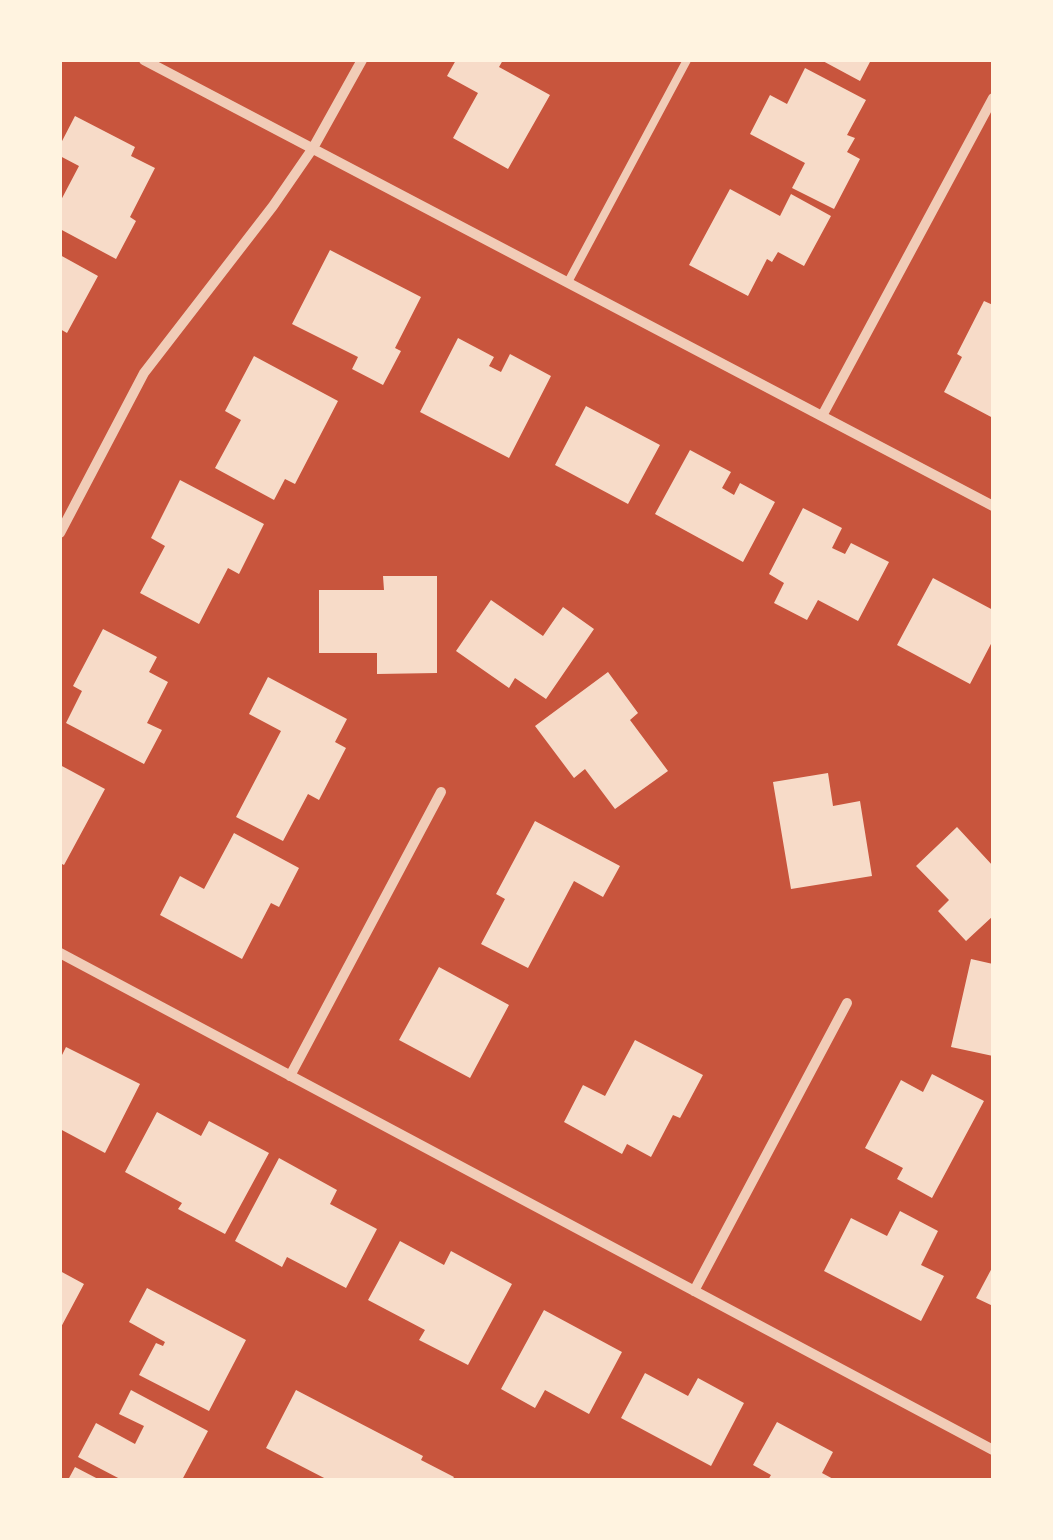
<!DOCTYPE html>
<style>
body{margin:0}
#map{position:relative;width:1053px;height:1540px;overflow:hidden;background:#c8553d;font-family:"Titillium Web",sans-serif}
canvas{display:block}
.frame{position:absolute;inset:0;border:62px solid #fff3e0;pointer-events:none}
</style>
<div id="map">
<canvas width="1053" height="1540"></canvas>
<div class="frame"></div>
</div>
<script>
const ctx = document.querySelector('canvas').getContext('2d');
ctx.lineJoin = 'round';
function paint(path, color) {
  ctx.fillStyle = color;
  ctx.fill(path, 'evenodd');
}
function shape(rows) {
  const path = new Path2D();
  for (const r of rows) {
    path.moveTo(r[0], r[1]);
    for (let i = 2; i < r.length; i += 2) path.lineTo(r[i], r[i + 1]);
  }
  return path;
}
function strokePath(path, color, width, dash) {
  ctx.strokeStyle = color;
  ctx.lineWidth = width;
  ctx.lineCap = dash ? 'butt' : 'round';
  ctx.setLineDash(dash || []);
  ctx.stroke(path);
}
paint(shape([
 [456,60,503,60,499,67,550,95,508,169,453,138,478,93,447,76],
 [821,60,871,60,860,81],
 [805,68,866,100,847,135,855,138,847,152,860,159,834,209,792,188,805,163,750,134,770,95,787,104],
 [75,116,135,147,131,156,155,168,130,217,136,221,116,259,60,229,60,202,79,166,60,156,60,145],
 [730,189,780,216,791,194,831,216,804,266,778,252,772,262,767,259,748,296,689,265],
 [330,250,421,297,395,348,401,351,383,385,352,369,358,357,292,324],
 [60,255,98,276,67,333,60,329],
 [984,301,993,305,993,418,944,392,962,357,957,354],
 [458,338,494,357,489,366,501,372,510,354,551,376,509,458,420,412],
 [254,356,338,401,295,484,285,479,274,500,215,468,241,420,225,411],
 [586,406,660,445,628,504,555,465],
 [690,450,731,472,722,488,734,495,740,483,775,502,743,562,655,514],
 [180,480,264,524,239,574,228,568,199,624,140,593,165,546,151,538],
 [803,508,842,528,832,548,845,554,851,543,889,562,858,621,818,600,807,620,774,603,784,583,769,574],
 [383,576,437,576,437,673,377,674,377,653,319,653,319,590,384,590],
 [933,578,993,610,993,640,970,684,897,645],
 [491,600,543,636,563,607,594,629,546,699,515,678,509,688,456,651],
 [103,629,157,657,149,672,168,682,147,723,162,730,144,764,66,723,82,691,73,686],
 [608,672,638,713,630,720,668,771,615,809,585,769,574,778,535,726],
 [268,677,347,719,335,742,346,748,319,800,308,794,283,841,236,817,281,731,249,714],
 [60,765,105,789,64,865,60,863],
 [828,773,833,806,860,801,872,876,791,889,773,782],
 [535,821,620,866,603,897,574,881,528,968,481,944,505,899,496,894],
 [957,827,993,866,993,916,966,941,938,911,949,900,916,866],
 [234,833,299,868,279,907,271,903,242,959,160,915,180,876,204,889],
 [971,959,993,964,993,1056,951,1047],
 [439,967,509,1005,470,1078,399,1040],
 [635,1040,703,1075,680,1118,673,1115,651,1157,627,1144,622,1154,564,1122,583,1085,605,1096],
 [66,1047,140,1084,105,1153,60,1129,60,1059],
 [932,1074,984,1101,932,1198,897,1179,903,1168,865,1148,901,1080,923,1092],
 [157,1112,201,1136,209,1121,269,1153,225,1234,178,1209,182,1203,125,1172],
 [279,1158,337,1190,330,1204,377,1229,346,1288,287,1257,282,1267,235,1241],
 [900,1211,938,1231,921,1265,944,1276,921,1321,824,1271,851,1218,887,1236],
 [400,1241,444,1265,451,1251,512,1284,468,1365,419,1340,425,1330,368,1300],
 [993,1266,993,1306,976,1298],
 [60,1271,84,1284,60,1329],
 [147,1288,246,1340,209,1411,139,1375,156,1343,163,1346,165,1342,129,1322],
 [544,1310,622,1352,589,1414,545,1390,535,1408,501,1389],
 [645,1373,688,1396,698,1378,744,1403,711,1466,621,1418],
 [131,1390,208,1431,182,1480,122,1480,78,1457,96,1423,135,1444,144,1426,119,1414],
 [296,1390,423,1456,421,1460,454,1477,452,1480,328,1480,266,1448],
 [777,1422,833,1452,822,1473,835,1480,768,1480,771,1475,753,1465],
 [75,1467,100,1480,68,1480]
]), '#f7dbc8');
strokePath(shape([
 [568,282,687,60]
]), '#f1ccb7', 8);
strokePath(shape([
 [144,60,993,506],
 [822,416,993,98],
 [60,533,144,373,273,206,313,148,362,60],
 [60,953,993,1450],
 [290,1076,441,792],
 [694,1291,847,1003]
]), '#f1ccb7', 10);
</script>
